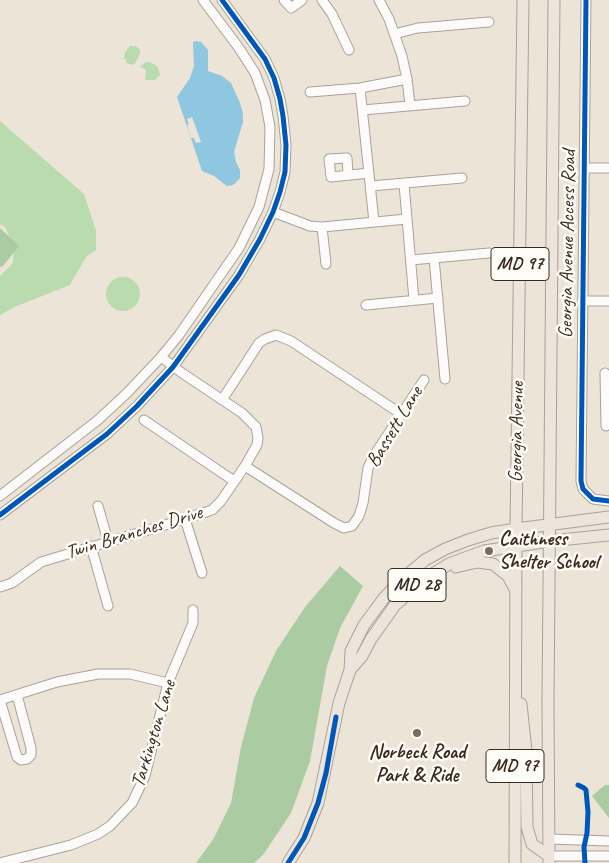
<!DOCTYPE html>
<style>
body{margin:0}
canvas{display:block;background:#ece4d7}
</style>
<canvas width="609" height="863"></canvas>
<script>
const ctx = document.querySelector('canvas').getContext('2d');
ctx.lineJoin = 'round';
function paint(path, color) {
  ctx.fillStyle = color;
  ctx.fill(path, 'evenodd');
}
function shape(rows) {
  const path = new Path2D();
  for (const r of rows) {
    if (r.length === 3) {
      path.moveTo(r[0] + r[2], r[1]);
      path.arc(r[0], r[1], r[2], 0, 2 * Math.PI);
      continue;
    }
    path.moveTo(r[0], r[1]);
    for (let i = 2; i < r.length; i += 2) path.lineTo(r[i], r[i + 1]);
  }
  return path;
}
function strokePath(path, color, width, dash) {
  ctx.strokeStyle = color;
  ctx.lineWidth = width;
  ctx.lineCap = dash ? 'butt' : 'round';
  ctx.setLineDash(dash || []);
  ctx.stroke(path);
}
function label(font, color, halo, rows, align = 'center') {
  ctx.font = font + ' Caveat,sans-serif';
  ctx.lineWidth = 5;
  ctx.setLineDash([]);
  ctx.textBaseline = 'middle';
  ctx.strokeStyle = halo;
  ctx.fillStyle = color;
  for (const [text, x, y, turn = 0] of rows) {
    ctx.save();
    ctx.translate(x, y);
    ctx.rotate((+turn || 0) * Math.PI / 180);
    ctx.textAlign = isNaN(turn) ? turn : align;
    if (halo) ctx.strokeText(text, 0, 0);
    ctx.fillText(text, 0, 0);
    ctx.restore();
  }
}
paint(shape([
 [130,46,136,46,140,50,140,54,134,65,126,63,126,59,118,58,124,58,125,52],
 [146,62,150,62,158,67,160,75,155,80,145,80,146,70,140,67],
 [0,121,84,194,96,231,96,250,86,257,70,285,17,306,0,315,0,276,13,263,14,247,5,227,0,224],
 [123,294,17]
]), '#badbae');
paint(shape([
 [0,228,19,246,3,266,0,267],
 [340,566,363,586,340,628,327,666,310,761,291,813,263,855,254,863,196,863,214,838,231,803,241,747,254,698,276,651,305,607],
 [605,785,609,785,609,818,592,796]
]), '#abcba3');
paint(shape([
 [195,41,201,42,208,50,208,71,222,76,231,83,240,103,243,114,243,122,234,152,236,162,240,170,240,178,233,185,227,186,214,176,202,171,177,97,190,78,194,66,193,42]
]), '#8ec7df');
paint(shape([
 [192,117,201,142,196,143,194,138,191,138,187,125,189,124,187,119]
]), '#ece4d7');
const minor = shape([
 [284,0,291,8,302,0],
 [322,0,332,14,349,50],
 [379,0,389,19,402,56,407,79,410,105],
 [586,0,581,481,583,489,593,499,609,501],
 [394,34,418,28,489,22],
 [360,88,374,222],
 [310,92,360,88,407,79],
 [363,110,465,101],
 [584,168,609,168],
 [348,175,347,158,329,159,331,177,369,173],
 [404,184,414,300],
 [371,186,462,178],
 [273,212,310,226,322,227,407,219],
 [322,227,326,264],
 [434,258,445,379],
 [411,260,489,253],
 [582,301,609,301],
 [366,305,438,298],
 [605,373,606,426],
 [222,400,259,343,265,339,276,335,291,341,401,414],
 [144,420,234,481],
 [245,466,334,523,344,528,352,526,359,516,363,503,368,468,373,457,424,380],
 [0,496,98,420,127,393,161,357,179,335,239,248,259,207,269,169,270,127,265,100,255,73,239,48,203,0],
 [98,506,108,541],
 [0,515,107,434,137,406,173,367,239,275,260,239,273,212,280,192,285,172,286,145,283,116,280,99,274,78,265,59,222,0],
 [185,519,202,573],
 [91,546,108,606],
 [0,587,12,583,41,562,185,519,212,510,221,501,245,466,257,445,258,438,256,427,242,413,182,373,161,357],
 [0,700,57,682,98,674,130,674,168,683],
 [0,700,17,757,21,760,27,759,31,755,31,748,17,695],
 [549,839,609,841],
 [549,856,609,856],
 [0,863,71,845,98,834,110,826,132,803,145,776,168,683,193,623,193,610]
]);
const major = shape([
 [456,567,477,562,493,564,508,576,516,591],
 [350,670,362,656,371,639,395,605,426,578,449,564,484,551,550,541,609,535],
 [521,704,526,751,527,827,532,844,549,856],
 [288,863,304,838,318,803,339,703,350,670,351,651,364,625,384,598,400,581,425,560,445,549,468,540,491,533,516,529,609,517],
 [515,863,516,529,523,0],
 [549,863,548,702,554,0]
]);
strokePath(minor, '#a9a299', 11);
strokePath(major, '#a9a299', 13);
strokePath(minor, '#fcfbf9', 9);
strokePath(major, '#ede5dc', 11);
strokePath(shape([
 [586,0,581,481,583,489,593,499,609,501],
 [0,515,107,434,137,406,173,367,239,275,260,239,273,212,280,192,285,172,286,145,283,116,280,99,274,78,265,59,222,0],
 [578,785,584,788,586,790,588,812,587,833,584,847,585,863],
 [288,863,304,838,318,803,326,773,336,717]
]), '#0057b8', 5);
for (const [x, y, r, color] of [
 [489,551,5,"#796b5f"],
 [417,733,5,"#796b5f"]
]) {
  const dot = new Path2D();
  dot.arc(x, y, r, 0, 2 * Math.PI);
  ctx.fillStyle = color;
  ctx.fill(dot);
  strokePath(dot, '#fdfcf7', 2);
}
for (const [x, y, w] of [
 [520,264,58],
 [417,585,58],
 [515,766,58]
]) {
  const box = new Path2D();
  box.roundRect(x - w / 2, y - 16.5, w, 33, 4);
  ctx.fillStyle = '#fdfcf7';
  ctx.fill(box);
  strokePath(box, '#3b2a1e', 1);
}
label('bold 19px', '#3b2a1e', null, [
 ["MD 97",520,264],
 ["MD 28",417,585],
 ["MD 97",515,766]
]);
label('20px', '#3b2a1e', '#fdfcf7', [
 ["Georgia Avenue Access Road",568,244,-89],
 ["Bassett Lane",395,427,-59],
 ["Georgia Avenue",517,432,-89],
 ["Twin Branches Drive",134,533,-17],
 ["Tarkington Lane",154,734,-73]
]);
label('bold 20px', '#3b2a1e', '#fdfcf7', [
 ["Caithness",499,540],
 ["Shelter School",499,563],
 ["Norbeck Road",417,753,"center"],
 ["Park & Ride",417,776,"center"]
], 'left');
</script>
